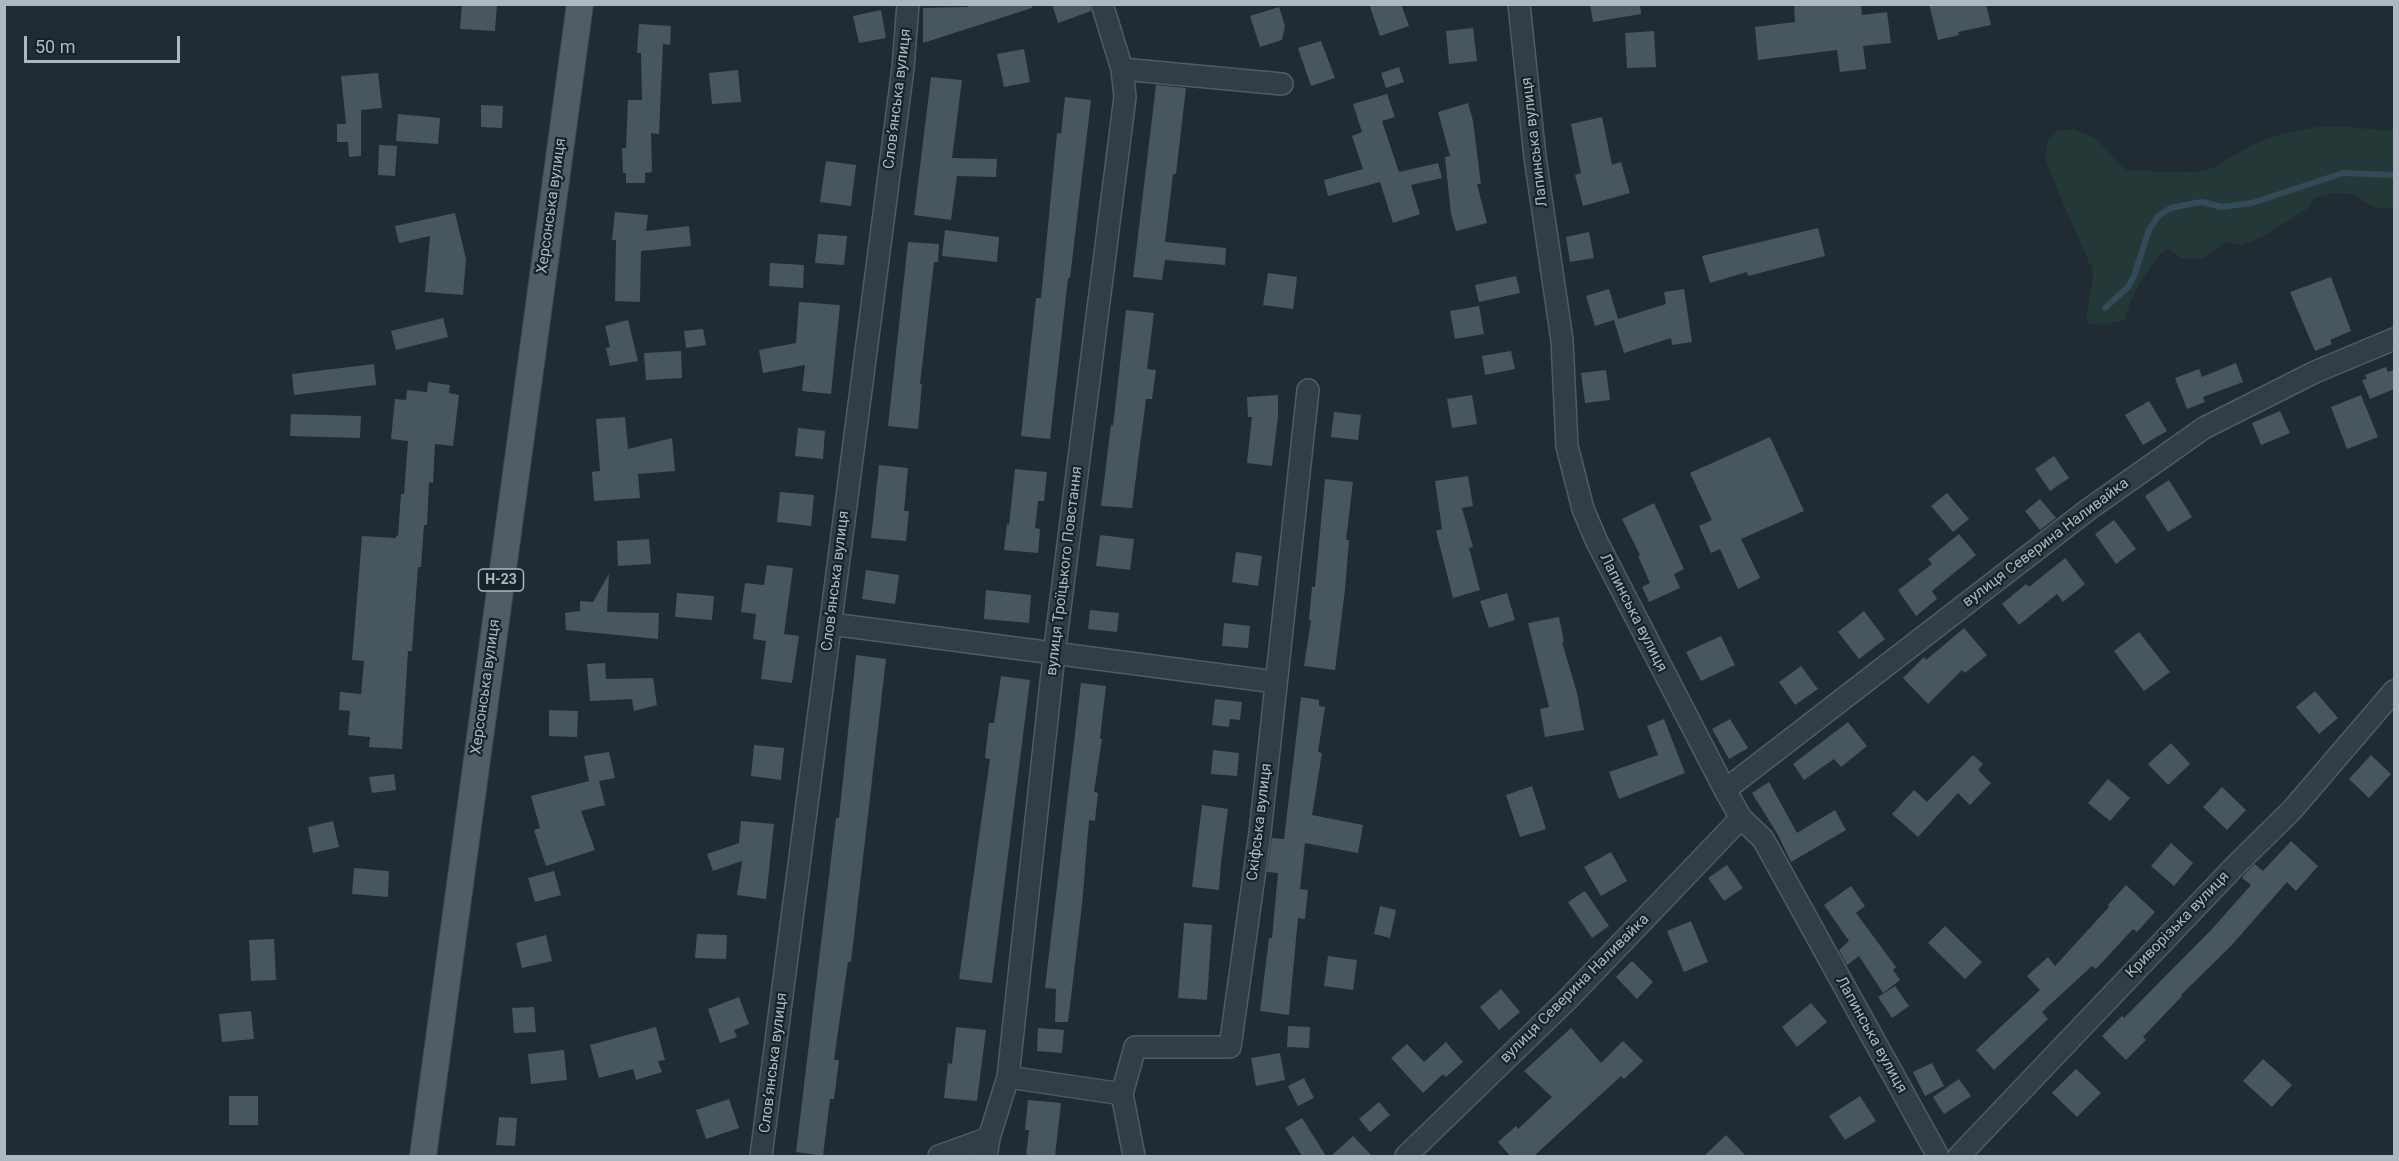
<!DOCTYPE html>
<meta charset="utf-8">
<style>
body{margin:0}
#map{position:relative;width:2399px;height:1161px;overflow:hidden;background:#202b34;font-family:Roboto,sans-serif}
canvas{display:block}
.frame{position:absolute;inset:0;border:6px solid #adb8c2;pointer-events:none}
.scale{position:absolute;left:24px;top:36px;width:156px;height:27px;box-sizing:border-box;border:3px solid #adb8c2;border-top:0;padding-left:8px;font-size:18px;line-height:21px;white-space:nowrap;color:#adb8c2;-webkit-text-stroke:4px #182229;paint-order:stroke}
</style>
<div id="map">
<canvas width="2399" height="1161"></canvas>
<div class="frame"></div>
<div class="scale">50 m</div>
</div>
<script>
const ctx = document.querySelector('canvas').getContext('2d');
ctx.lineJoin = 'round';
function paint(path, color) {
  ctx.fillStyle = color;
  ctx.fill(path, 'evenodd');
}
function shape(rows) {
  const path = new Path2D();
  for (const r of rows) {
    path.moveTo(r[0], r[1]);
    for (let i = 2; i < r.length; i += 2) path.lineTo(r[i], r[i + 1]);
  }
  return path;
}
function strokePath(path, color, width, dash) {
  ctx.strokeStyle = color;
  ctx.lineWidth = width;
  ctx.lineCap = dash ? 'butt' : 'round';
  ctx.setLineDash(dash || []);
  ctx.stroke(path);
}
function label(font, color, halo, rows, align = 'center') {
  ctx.font = font + ' Roboto,sans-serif';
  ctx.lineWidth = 4.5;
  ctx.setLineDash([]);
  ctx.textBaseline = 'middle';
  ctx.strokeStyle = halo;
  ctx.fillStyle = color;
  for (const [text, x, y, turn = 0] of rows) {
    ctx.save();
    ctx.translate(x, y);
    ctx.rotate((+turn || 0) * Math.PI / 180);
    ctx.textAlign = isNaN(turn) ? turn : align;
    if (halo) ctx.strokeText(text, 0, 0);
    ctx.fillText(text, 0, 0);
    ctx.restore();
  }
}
paint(shape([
 [2317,127,2348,127,2390,131,2394,129,2394,208,2376,208,2352,194,2333,193,2315,198,2308,208,2264,236,2242,245,2226,242,2201,259,2181,258,2168,248,2158,256,2140,282,2130,303,2125,320,2101,325,2088,323,2086,319,2093,278,2092,269,2059,194,2045,158,2048,139,2058,131,2074,129,2095,138,2121,166,2128,171,2196,172,2213,168,2250,146,2278,135]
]), '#243937');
strokePath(shape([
 [2105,308,2128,287,2134,276,2149,230,2158,216,2171,208,2195,203,2203,202,2221,207,2252,203,2343,173,2394,175]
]), '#334a5b', 6);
paint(shape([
 [462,4,497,4,495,31,460,29],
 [967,4,1031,4,1032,8,923,43,923,8,968,7],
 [1052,4,1090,4,1091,11,1058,23],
 [1369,4,1401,4,1409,26,1380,36],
 [1590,4,1640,4,1641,14,1593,22],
 [1794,4,1861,4,1862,15,1887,12,1891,43,1863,46,1866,69,1840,72,1837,50,1758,60,1755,27,1795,22],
 [1929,4,1986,4,1991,25,1958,32,1959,35,1938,40],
 [1279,7,1285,26,1282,40,1260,47,1250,16],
 [881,10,886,38,859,43,853,16],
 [639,24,671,26,670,45,663,44,659,134,651,133,652,172,645,173,645,183,626,183,626,173,623,173,622,148,626,148,628,100,642,100,641,53,637,53],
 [1473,28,1477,61,1449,64,1446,31],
 [1654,31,1656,67,1627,68,1625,33],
 [1321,41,1335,78,1311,86,1298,48],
 [1024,49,1030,82,1004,87,997,54],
 [1399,67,1404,82,1386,88,1381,73],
 [738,70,741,102,712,104,709,73],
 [378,73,382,108,361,110,361,156,349,157,348,142,337,142,337,124,346,124,341,76],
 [931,77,962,80,952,158,997,159,996,177,957,176,951,220,914,215],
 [1156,85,1186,88,1176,174,1173,174,1165,242,1226,248,1225,265,1165,260,1162,280,1133,277],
 [1387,94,1395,117,1382,121,1399,172,1438,163,1442,178,1411,185,1420,214,1393,223,1380,182,1328,196,1324,180,1363,169,1352,136,1362,132,1353,104],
 [1065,97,1091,100,1070,278,1068,278,1050,439,1021,436,1036,298,1041,298,1057,133,1061,134],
 [1468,103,1473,121,1481,184,1477,184,1487,223,1456,231,1451,214,1445,157,1450,156,1438,112],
 [481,105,503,106,502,128,481,127],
 [398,114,440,118,438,144,396,141],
 [1602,117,1612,165,1621,162,1630,193,1583,206,1575,175,1581,173,1571,124],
 [379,145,397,146,395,176,378,175],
 [826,161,856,165,851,206,820,202],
 [615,212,648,215,646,231,689,226,691,246,641,251,640,302,615,301,616,240,612,240],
 [455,213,466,259,463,295,425,292,430,236,399,243,395,226],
 [1818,228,1825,256,1748,276,1747,272,1710,283,1702,256],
 [945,230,999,237,997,262,942,256],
 [1589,232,1594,258,1570,262,1566,237],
 [818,234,847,236,844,265,815,263],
 [908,242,939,244,938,262,934,262,920,384,922,384,918,429,888,426],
 [770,263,804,265,803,288,769,286],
 [1268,273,1297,277,1293,309,1263,305],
 [1516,276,1520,293,1479,302,1475,285],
 [2331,277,2351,331,2330,340,2332,344,2315,351,2290,292],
 [1609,289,1618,319,1666,304,1664,292,1684,289,1692,342,1672,345,1671,338,1624,353,1614,320,1595,326,1586,296],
 [799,302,840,305,831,394,802,391,805,365,763,373,759,350,796,343],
 [1479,306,1484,334,1455,339,1450,311],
 [1126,310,1154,313,1147,369,1156,370,1152,399,1146,399,1132,508,1101,506,1111,425,1113,426],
 [443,318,448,337,396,350,391,331],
 [628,320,638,361,610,366,606,348,610,347,605,326],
 [703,329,706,345,686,348,684,331],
 [681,351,682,378,646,380,644,353],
 [1511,351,1515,369,1485,375,1482,356],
 [2236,363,2243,382,2203,397,2205,402,2187,409,2175,378,2199,369,2202,377],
 [374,364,376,385,294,395,292,374],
 [2386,367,2388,372,2394,370,2394,389,2370,399,2362,380,2367,379,2365,375],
 [1606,370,1610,400,1585,403,1581,373],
 [428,382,450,385,449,393,459,395,453,446,435,444,433,483,429,482,427,525,424,525,421,567,418,567,412,651,408,651,402,749,369,747,370,737,348,735,350,711,339,710,340,692,361,694,364,661,352,660,362,536,396,538,396,536,398,536,401,494,404,494,408,441,391,439,395,399,406,400,407,390,427,392],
 [1278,395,1278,416,1272,466,1247,463,1252,417,1248,417,1247,397],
 [1472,395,1477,424,1452,428,1447,399],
 [2361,395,2378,437,2347,449,2331,407],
 [2149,401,2167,431,2143,445,2125,415],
 [2280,411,2290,433,2261,445,2252,423],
 [1334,412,1361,415,1358,440,1331,437],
 [291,414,361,416,360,438,290,436],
 [625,417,628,449,672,438,675,471,638,474,640,498,594,501,592,472,600,471,596,419],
 [798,428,825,431,823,459,795,456],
 [1770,437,1804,511,1741,539,1760,578,1738,589,1720,549,1711,553,1699,526,1712,520,1690,473],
 [2054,456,2069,478,2050,491,2035,469],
 [879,465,908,468,904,511,909,511,906,541,871,538],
 [1015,469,1047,472,1044,501,1038,501,1035,528,1040,529,1038,553,1004,550,1007,524,1009,525],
 [1468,476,1473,506,1462,508,1473,547,1469,548,1480,590,1453,598,1436,531,1442,529,1435,481],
 [1325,479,1353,482,1346,540,1349,540,1345,590,1335,670,1304,666,1311,620,1309,620,1312,587,1315,587],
 [2169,480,2192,517,2168,532,2145,496],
 [780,492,814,495,811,526,777,522],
 [1947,493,1969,519,1953,532,1931,506],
 [2040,499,2056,518,2040,530,2025,511],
 [1654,503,1684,569,1674,574,1680,588,1649,602,1642,587,1650,583,1638,556,1640,555,1622,519],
 [2114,520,2136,549,2116,564,2095,534],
 [1959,534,1976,555,1932,591,1937,599,1916,616,1898,590,1932,564,1928,559],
 [1100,535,1134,539,1130,570,1096,566],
 [649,539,651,564,618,566,617,541],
 [1236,552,1262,556,1258,586,1232,582],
 [2065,558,2085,584,2063,602,2057,594,2019,625,2002,604,2026,584,2029,587],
 [767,565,793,568,784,634,799,636,792,683,761,679,766,641,753,639,756,614,741,612,745,583,764,585],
 [866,570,899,575,895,604,862,599],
 [609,574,607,612,659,613,658,639,566,630,565,613,580,611,580,601,593,602],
 [986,590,1031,595,1029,623,984,619],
 [677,593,714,596,712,620,675,617],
 [1507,593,1515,620,1489,628,1480,601],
 [1090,610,1119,613,1117,632,1088,629],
 [1864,611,1885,639,1859,659,1838,632],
 [1559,617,1564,642,1562,642,1577,693,1584,730,1545,737,1540,709,1549,707,1528,623],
 [1224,623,1250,626,1248,648,1222,646],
 [1964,628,1987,655,1965,673,1962,670,1928,704,1903,678,1924,657,1926,660],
 [2139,632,2170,672,2144,691,2114,651],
 [1721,636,1735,665,1701,681,1686,652],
 [856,655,886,659,851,962,848,962,834,1060,839,1060,834,1099,830,1099,823,1156,796,1152,836,818,839,818],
 [605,663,606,679,653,678,657,705,634,711,632,699,590,701,587,664],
 [1801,666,1818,689,1795,705,1779,682],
 [1001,676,1030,680,992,983,959,979,990,759,985,758,989,723,994,723],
 [1081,683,1106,686,1100,739,1102,739,1094,792,1098,793,1095,821,1089,820,1082,905,1068,1022,1055,1022,1056,989,1045,988],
 [2315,691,2338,718,2319,734,2296,707],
 [1301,697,1319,700,1319,706,1325,707,1318,752,1322,753,1312,815,1363,825,1358,853,1305,843,1300,889,1308,890,1305,919,1298,918,1289,1015,1260,1011,1269,938,1272,938,1278,873,1267,872,1272,838,1284,839],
 [1215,699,1242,702,1240,720,1230,719,1229,727,1212,725],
 [549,710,578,711,577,737,549,736],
 [1664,719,1685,773,1619,799,1609,772,1658,755,1647,726],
 [1730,719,1748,748,1729,759,1712,729],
 [1848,722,1867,746,1841,767,1834,759,1804,780,1793,764],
 [2171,743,2190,764,2168,785,2148,764],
 [754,745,784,748,781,780,751,776],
 [1213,750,1239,753,1237,776,1211,774],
 [609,752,615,778,599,781,605,805,581,811,595,850,546,866,534,830,540,828,531,796,589,781,584,756],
 [1973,755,1983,764,1978,770,1991,783,1970,805,1958,793,1918,837,1892,814,1914,790,1927,802],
 [2371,755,2391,774,2369,798,2349,779],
 [394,774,396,790,372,793,369,777],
 [2108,779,2130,798,2110,821,2088,803],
 [1769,782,1797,833,1835,810,1846,830,1791,862,1778,835,1752,793],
 [1532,786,1546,829,1520,837,1506,795],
 [2222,787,2246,810,2227,830,2203,807],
 [1202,805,1228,809,1221,863,1219,890,1192,887],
 [333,821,339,847,313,853,308,827],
 [741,821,774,824,766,899,737,895,742,861,713,871,707,854,739,843],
 [2291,841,2318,866,2296,891,2287,882,2231,946,2181,995,2182,996,2143,1037,2146,1040,2126,1060,2102,1036,2122,1016,2124,1018,2212,929,2251,885,2242,878,2245,874,2255,864,2263,871],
 [2171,843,2193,863,2174,886,2151,866],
 [1611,852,1627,881,1601,896,1584,867],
 [1727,865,1743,888,1724,901,1708,878],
 [354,868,389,871,388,897,352,894],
 [554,871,561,895,535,902,528,878],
 [2126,885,2155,912,2137,932,2133,929,2096,969,2092,966,2042,1012,2048,1019,1994,1070,1976,1050,2040,990,2027,976,2048,957,2055,966,2109,907,2108,905],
 [1851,886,1865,906,1856,913,1896,967,1893,970,1900,980,1883,993,1859,956,1847,965,1839,950,1849,941,1824,905],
 [1585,891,1609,926,1592,938,1568,902],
 [1380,906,1396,910,1390,938,1374,934],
 [1691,921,1708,962,1684,972,1667,931],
 [1184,923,1212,925,1207,1000,1178,998],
 [1945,926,1982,962,1965,979,1928,943],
 [697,934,727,935,726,959,695,958],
 [546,935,552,961,522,968,516,943],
 [274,939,276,980,251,981,249,940],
 [1328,956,1357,960,1353,990,1324,986],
 [1632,961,1653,982,1637,999,1616,977],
 [1895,986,1909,1006,1892,1018,1878,997],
 [1501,989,1520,1012,1499,1030,1480,1007],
 [739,997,749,1024,734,1030,737,1037,720,1043,708,1009],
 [1811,1003,1827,1022,1797,1047,1782,1027],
 [534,1007,536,1032,514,1033,512,1008],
 [251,1011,254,1039,222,1042,219,1014],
 [1288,1026,1310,1027,1309,1048,1287,1047],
 [656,1027,665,1060,658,1061,662,1072,636,1080,633,1069,599,1078,590,1045],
 [956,1027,986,1030,977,1101,944,1098,948,1063,952,1064],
 [1038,1028,1064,1030,1062,1053,1037,1051],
 [1571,1028,1601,1063,1623,1041,1643,1061,1624,1079,1621,1076,1534,1156,1510,1156,1498,1142,1516,1126,1518,1129,1552,1097,1524,1071],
 [1446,1042,1463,1062,1446,1077,1443,1074,1423,1093,1391,1058,1407,1044,1424,1062],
 [564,1050,567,1080,531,1084,528,1054],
 [1280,1053,1285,1080,1256,1086,1251,1058],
 [2263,1059,2292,1085,2272,1107,2243,1081],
 [1932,1063,1944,1086,1925,1096,1913,1072],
 [2076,1069,2101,1093,2077,1117,2052,1093],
 [1304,1078,1314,1098,1298,1106,1288,1086],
 [1959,1079,1971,1096,1944,1114,1933,1097],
 [229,1096,258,1096,258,1125,229,1125],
 [1860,1096,1876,1121,1845,1140,1829,1116],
 [729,1099,739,1128,706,1139,696,1110],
 [1028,1100,1061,1103,1055,1156,1026,1156,1029,1130,1025,1130],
 [1379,1102,1390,1115,1370,1132,1359,1119],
 [499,1117,517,1118,515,1146,496,1145],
 [1302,1118,1326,1156,1302,1156,1285,1128],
 [1726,1135,1746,1156,1704,1156],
 [1353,1136,1372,1156,1331,1156]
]), '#485660');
const minor = shape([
 [1519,4,1535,157,1562,340,1567,446,1583,509,1597,542,1725,790,1741,818,1763,839,1938,1156],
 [1122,69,1282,84],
 [831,624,1275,682],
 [1725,790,2089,509,2204,428,2315,372,2394,339],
 [1008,1077,1122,1094],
 [761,1156,903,68,908,4],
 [939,1156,989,1138],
 [986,1156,989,1138,1008,1077,1054,655,1125,97,1122,69,1102,4],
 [1134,1156,1122,1094,1135,1047,1230,1047,1260,833,1308,390],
 [1406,1156,1566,1001,1741,818],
 [1959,1156,2236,865,2292,810,2394,691]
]);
const major = shape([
 [423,1156,580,4]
]);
strokePath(minor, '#505b63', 24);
strokePath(major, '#3c464e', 28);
strokePath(minor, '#333d45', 21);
strokePath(major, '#515c65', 26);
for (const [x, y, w] of [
 [501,580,45]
]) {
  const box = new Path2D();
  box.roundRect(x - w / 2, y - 11, w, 22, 4.5);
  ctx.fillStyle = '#182229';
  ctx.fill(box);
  strokePath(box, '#adb8c2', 1.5);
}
label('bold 14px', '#adb8c2', null, [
 ["Н-23",501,580]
]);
label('15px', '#adb8c2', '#182229', [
 ["Словʼянська вулиця",898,99,-83],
 ["Лапинська вулиця",1535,142,-97],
 ["Херсонська вулиця",552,206,-82],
 ["вулиця Северина Наливайка",2046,543,-37],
 ["вулиця Троїцького Повстання",1065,571,-83],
 ["Словʼянська вулиця",836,581,-83],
 ["Лапинська вулиця",1633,613,63],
 ["Херсонська вулиця",486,687,-82],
 ["Скіфська вулиця",1260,822,-83],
 ["Криворізька вулиця",2178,925,-46],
 ["вулиця Северина Наливайка",1575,989,-45],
 ["Лапинська вулиця",1871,1035,61],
 ["Словʼянська вулиця",774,1063,-83]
]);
</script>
